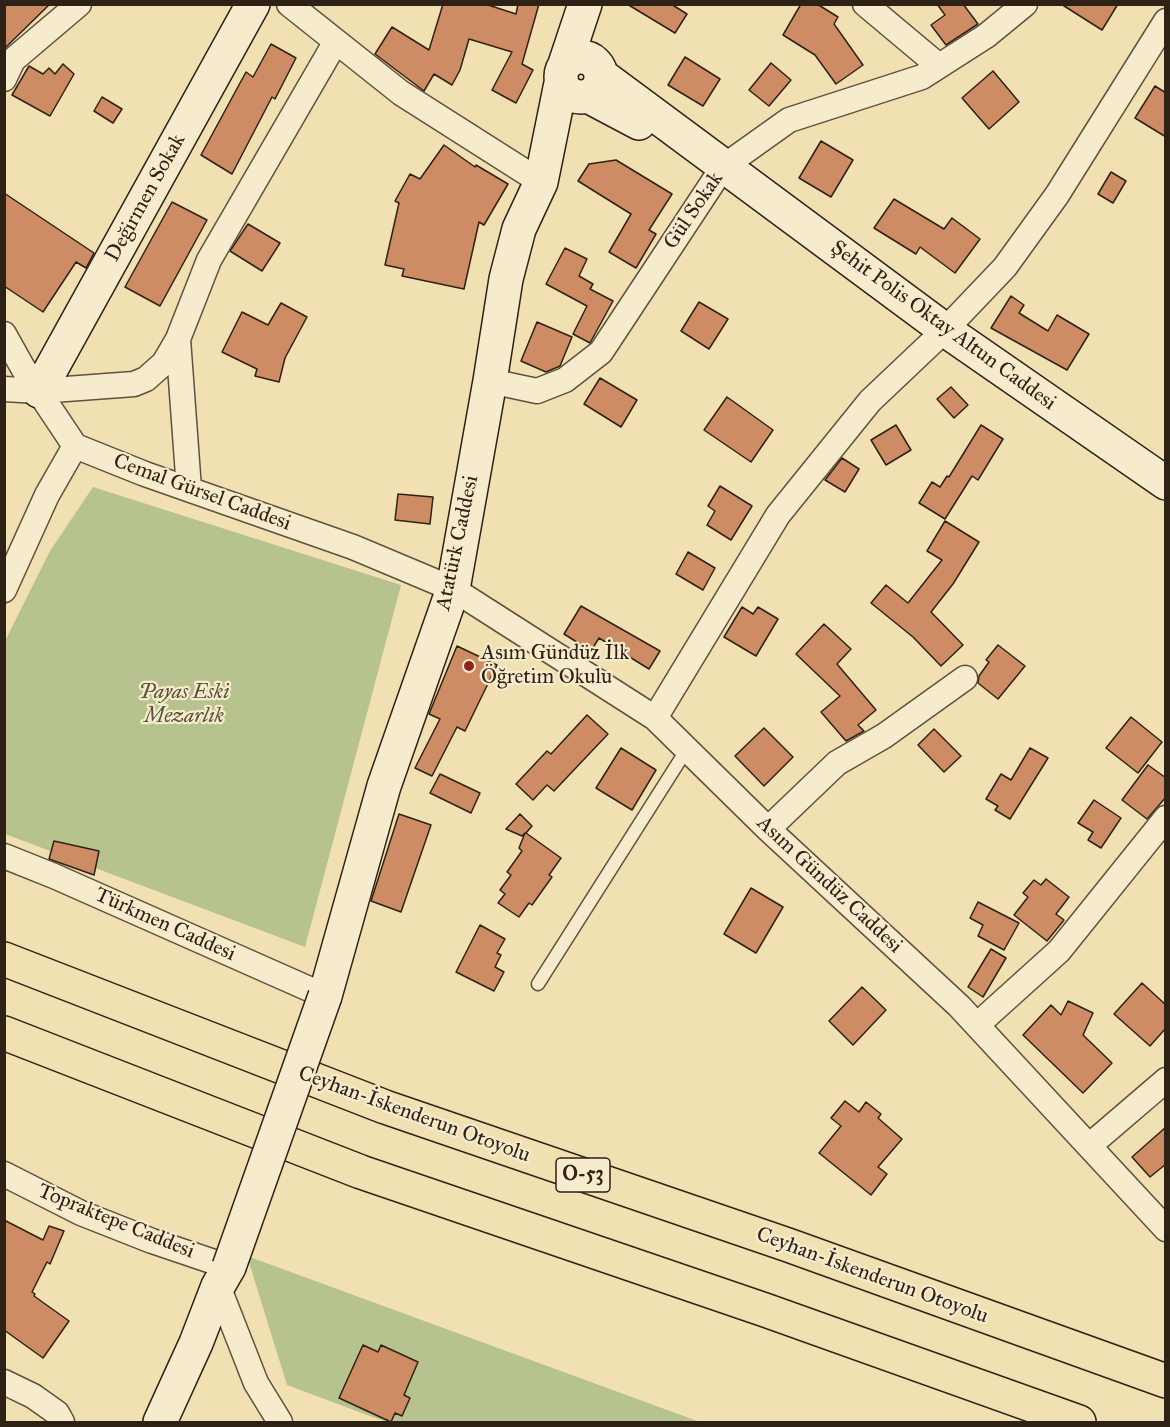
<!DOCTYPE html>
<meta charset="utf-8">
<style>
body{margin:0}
#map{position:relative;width:1170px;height:1427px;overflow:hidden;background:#f1e0b1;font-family:"IM FELL Great Primer",serif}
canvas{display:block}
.frame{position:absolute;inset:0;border:6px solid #2e2116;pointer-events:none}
</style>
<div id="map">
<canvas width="1170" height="1427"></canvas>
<div class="frame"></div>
</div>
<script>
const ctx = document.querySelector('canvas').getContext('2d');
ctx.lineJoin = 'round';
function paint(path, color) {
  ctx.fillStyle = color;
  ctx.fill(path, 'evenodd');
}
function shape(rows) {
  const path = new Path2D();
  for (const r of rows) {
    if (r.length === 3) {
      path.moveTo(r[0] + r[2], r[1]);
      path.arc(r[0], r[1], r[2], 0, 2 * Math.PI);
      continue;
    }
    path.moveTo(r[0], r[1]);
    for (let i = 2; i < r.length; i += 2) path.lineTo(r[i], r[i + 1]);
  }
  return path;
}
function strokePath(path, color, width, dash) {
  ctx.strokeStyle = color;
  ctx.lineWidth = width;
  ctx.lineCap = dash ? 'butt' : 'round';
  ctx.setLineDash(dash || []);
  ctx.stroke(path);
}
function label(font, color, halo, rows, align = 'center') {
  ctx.font = font + ' "IM FELL Great Primer",serif';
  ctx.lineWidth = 4.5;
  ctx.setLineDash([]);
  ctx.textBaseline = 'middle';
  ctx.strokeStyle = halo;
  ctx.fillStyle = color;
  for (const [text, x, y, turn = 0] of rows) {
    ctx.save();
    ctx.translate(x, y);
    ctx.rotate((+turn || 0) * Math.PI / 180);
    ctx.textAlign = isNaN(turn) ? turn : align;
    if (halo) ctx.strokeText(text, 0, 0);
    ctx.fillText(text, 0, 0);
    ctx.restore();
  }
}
paint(shape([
 [93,487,401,585,305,947,5,834,4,643,50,551],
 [247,1256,700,1422,386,1422,287,1385]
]), '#b7c38e');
const building = shape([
 [4,4,50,4,4,49,4,4],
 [443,4,485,4,516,14,518,4,539,4,522,64,533,70,516,103,492,90,512,52,469,39,460,70,452,85,434,74,424,91,375,54,392,27,429,50,443,4],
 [627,4,671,4,687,14,675,33,627,4],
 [801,4,817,4,838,17,834,24,863,65,836,84,815,55,783,35,801,4],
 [937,4,963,4,978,24,946,45,931,25,945,15,937,4],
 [1061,4,1118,4,1102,30,1061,4],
 [271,44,296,58,275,99,272,97,232,174,201,155,246,72,253,77,271,44],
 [685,57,720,79,703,106,668,85,685,57],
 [771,63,791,80,769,106,749,90,771,63],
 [63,64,74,74,50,116,12,95,29,66,43,74,49,68,55,74,63,64],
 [993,71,1019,102,989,129,962,98,993,71],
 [1155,86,1166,93,1166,137,1135,118,1155,86],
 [102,97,122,109,113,123,94,111,102,97],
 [821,141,853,160,831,197,799,178,821,141],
 [444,145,475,167,476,165,508,184,484,225,479,222,464,289,402,276,404,269,385,265,399,203,395,201,410,174,420,179,444,145],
 [616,160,672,194,649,230,656,234,636,268,609,252,631,214,578,181,589,164,616,160],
 [1111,172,1126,181,1113,203,1098,194,1111,172],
 [4,193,94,253,86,268,76,262,43,312,4,286,4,193],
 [894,199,944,229,952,218,980,239,955,273,920,247,916,254,874,228,894,199],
 [172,202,207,220,160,306,125,287,172,202],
 [248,224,280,243,262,271,230,251,248,224],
 [565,248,587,259,579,276,593,284,590,289,613,301,590,343,573,334,587,306,546,284,565,248],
 [1011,296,1024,305,1019,313,1048,331,1057,315,1089,334,1067,370,991,328,1011,296],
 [699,302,728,319,709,349,681,331,699,302],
 [281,303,307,317,285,358,279,382,255,376,257,369,222,352,242,312,268,325,281,303],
 [537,322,572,337,560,366,546,372,521,361,537,322],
 [600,378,637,400,621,427,584,404,600,378],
 [951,387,968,405,954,418,937,399,951,387],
 [727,397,773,430,751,462,704,430,727,397],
 [896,425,911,450,886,465,871,440,896,425],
 [981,425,1003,439,978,480,972,476,945,519,919,503,932,482,940,487,947,476,949,477,981,425],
 [842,458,859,469,845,492,825,480,842,458],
 [720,486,752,506,731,540,707,525,715,511,708,506,720,486],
 [398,494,433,497,430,524,395,520,398,494],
 [945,521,979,542,953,584,931,612,963,645,941,666,913,637,871,603,886,585,908,603,942,560,927,551,945,521],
 [688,552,715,568,703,590,676,574,688,552],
 [581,606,660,651,649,669,599,638,591,651,564,634,581,606],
 [742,607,753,614,758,607,778,619,756,656,724,637,742,607],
 [824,624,851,649,837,664,876,710,858,725,864,731,846,741,821,712,840,696,796,654,824,624],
 [998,645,1025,666,998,699,978,683,979,676,989,662,986,660,998,645],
 [457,646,497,665,465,731,457,727,432,776,415,768,440,719,429,714,457,646],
 [587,715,608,734,554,791,547,785,533,800,516,784,547,751,551,754,587,715],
 [1131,717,1162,742,1138,773,1106,748,1131,717],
 [764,728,793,757,764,786,735,756,764,728],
 [934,729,961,756,944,772,918,745,934,729],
 [621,748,656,770,632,810,596,788,621,748],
 [1030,748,1048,758,1010,819,995,810,998,806,986,799,1001,774,1011,780,1030,748],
 [1148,765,1166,778,1166,797,1147,819,1122,800,1148,765],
 [440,774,480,793,471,813,430,793,440,774],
 [1094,800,1121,818,1101,848,1088,840,1093,832,1078,823,1094,800],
 [399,814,431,825,401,912,371,901,399,814],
 [520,814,532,826,526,833,561,858,549,875,552,877,532,905,529,903,519,917,498,903,505,894,500,890,511,875,507,872,522,851,519,848,525,833,522,836,506,829,520,814],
 [54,841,99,851,94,875,49,859,54,841],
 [1046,879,1069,897,1056,914,1064,920,1047,941,1014,915,1028,897,1023,893,1034,880,1041,885,1046,879],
 [751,888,783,907,756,953,724,934,751,888],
 [978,902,1019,923,1004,950,978,936,983,925,970,918,978,902],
 [480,925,505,939,497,953,501,955,495,967,504,972,494,991,456,972,480,925],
 [991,949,1006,958,983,997,968,987,991,949],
 [1142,983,1166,1005,1166,1028,1150,1046,1114,1014,1142,983],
 [862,987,886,1010,853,1045,829,1021,862,987],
 [1068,1001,1093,1013,1083,1035,1112,1063,1083,1093,1023,1035,1051,1005,1061,1015,1068,1001],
 [845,1101,859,1112,866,1102,881,1114,878,1118,902,1139,878,1167,887,1174,871,1195,819,1153,841,1126,831,1118,845,1101],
 [1166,1127,1166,1164,1150,1177,1132,1157,1166,1127],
 [4,1220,43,1240,49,1226,64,1231,50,1264,47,1262,32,1292,35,1294,34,1296,69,1321,43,1358,4,1330,4,1220],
 [363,1345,378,1352,381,1345,418,1362,404,1395,410,1398,402,1416,395,1413,391,1422,339,1398,363,1345]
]);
paint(building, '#ce8c64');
strokePath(building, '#2e2116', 1.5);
const lane = shape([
 [538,984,687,749]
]);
const street = shape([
 [289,4,401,93,541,182],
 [865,4,939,66],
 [4,79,13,60,79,4],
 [4,334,23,368,75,446,145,474,353,547,453,589,655,718,768,829,959,1006,1166,1229],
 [178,339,189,489],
 [490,381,537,391,565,380,601,352,723,167,789,120,922,77,986,36,1025,4],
 [4,389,39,391,134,384,146,379,164,363,178,339,209,260,335,43],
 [4,590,47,495,75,446],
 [655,718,778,515,870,401,945,330,1005,267,1057,195,1166,21],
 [768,829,837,763,884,736,965,678],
 [4,856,54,876,325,996],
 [977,1025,1059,951,1166,818],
 [1089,1146,1166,1080],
 [4,1174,81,1213,152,1241,229,1267],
 [218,1286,256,1383,280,1422],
 [4,1382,33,1396,57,1413,62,1422]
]);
const secondary = shape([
 [581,77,20],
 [565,64,585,4],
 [601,75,945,330,1166,483],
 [588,96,639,123],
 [39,391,253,4],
 [325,996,384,786,453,589,490,381,506,279,519,229,541,182,561,83],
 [160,1422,196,1343,218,1286,229,1267]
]);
const highway = shape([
 [4,959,385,1107,788,1245,1166,1381],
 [4,1033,361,1172,765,1310,1079,1422]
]);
strokePath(lane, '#5f513d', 15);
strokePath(street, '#5f513d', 27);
strokePath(secondary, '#2e2116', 36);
strokePath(highway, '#2e2116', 36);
strokePath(lane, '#f6ebcc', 12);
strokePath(street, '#f6ebcc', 24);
strokePath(secondary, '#f6ebcc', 33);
strokePath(highway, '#f1e0b1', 33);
const secondaryBridge = shape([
 [229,1267,325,996]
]);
strokePath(secondaryBridge, '#2e2116', 36, []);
strokePath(secondaryBridge, '#f6ebcc', 33);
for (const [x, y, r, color] of [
 [469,666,6,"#8f2418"]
]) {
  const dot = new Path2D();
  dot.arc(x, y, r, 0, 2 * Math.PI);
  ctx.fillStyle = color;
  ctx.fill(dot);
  strokePath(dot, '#f6ebcc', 2);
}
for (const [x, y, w] of [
 [583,1175,54]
]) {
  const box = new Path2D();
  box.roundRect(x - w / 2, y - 17, w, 34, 4.5);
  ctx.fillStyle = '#f6ebcc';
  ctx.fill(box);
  strokePath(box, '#2e2116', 1.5);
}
label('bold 20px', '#2e2116', null, [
 ["O-53",583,1175]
]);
label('21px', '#2e2116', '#f6ebcc', [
 ["Değirmen Sokak",146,198,-61],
 ["Gül Sokak",694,211,-56],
 ["Şehit Polis Oktay Altun Caddesi",943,326,36],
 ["Cemal Gürsel Caddesi",202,493,20],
 ["Atatürk Caddesi",458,543,-78],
 ["Asım Gündüz Caddesi",829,885,43],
 ["Türkmen Caddesi",165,925,24],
 ["Ceyhan-İskenderun Otoyolu",414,1115,20],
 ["Topraktepe Caddesi",116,1222,22],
 ["Ceyhan-İskenderun Otoyolu",872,1276,20]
]);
label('21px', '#2e2116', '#f6ebcc', [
 ["Asım Gündüz İlk",481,654],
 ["Öğretim Okulu",481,678]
], 'left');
label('italic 21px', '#57523a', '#f6ebcc', [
 ["Payas Eski",184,693],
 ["Mezarlık",184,717]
]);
</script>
